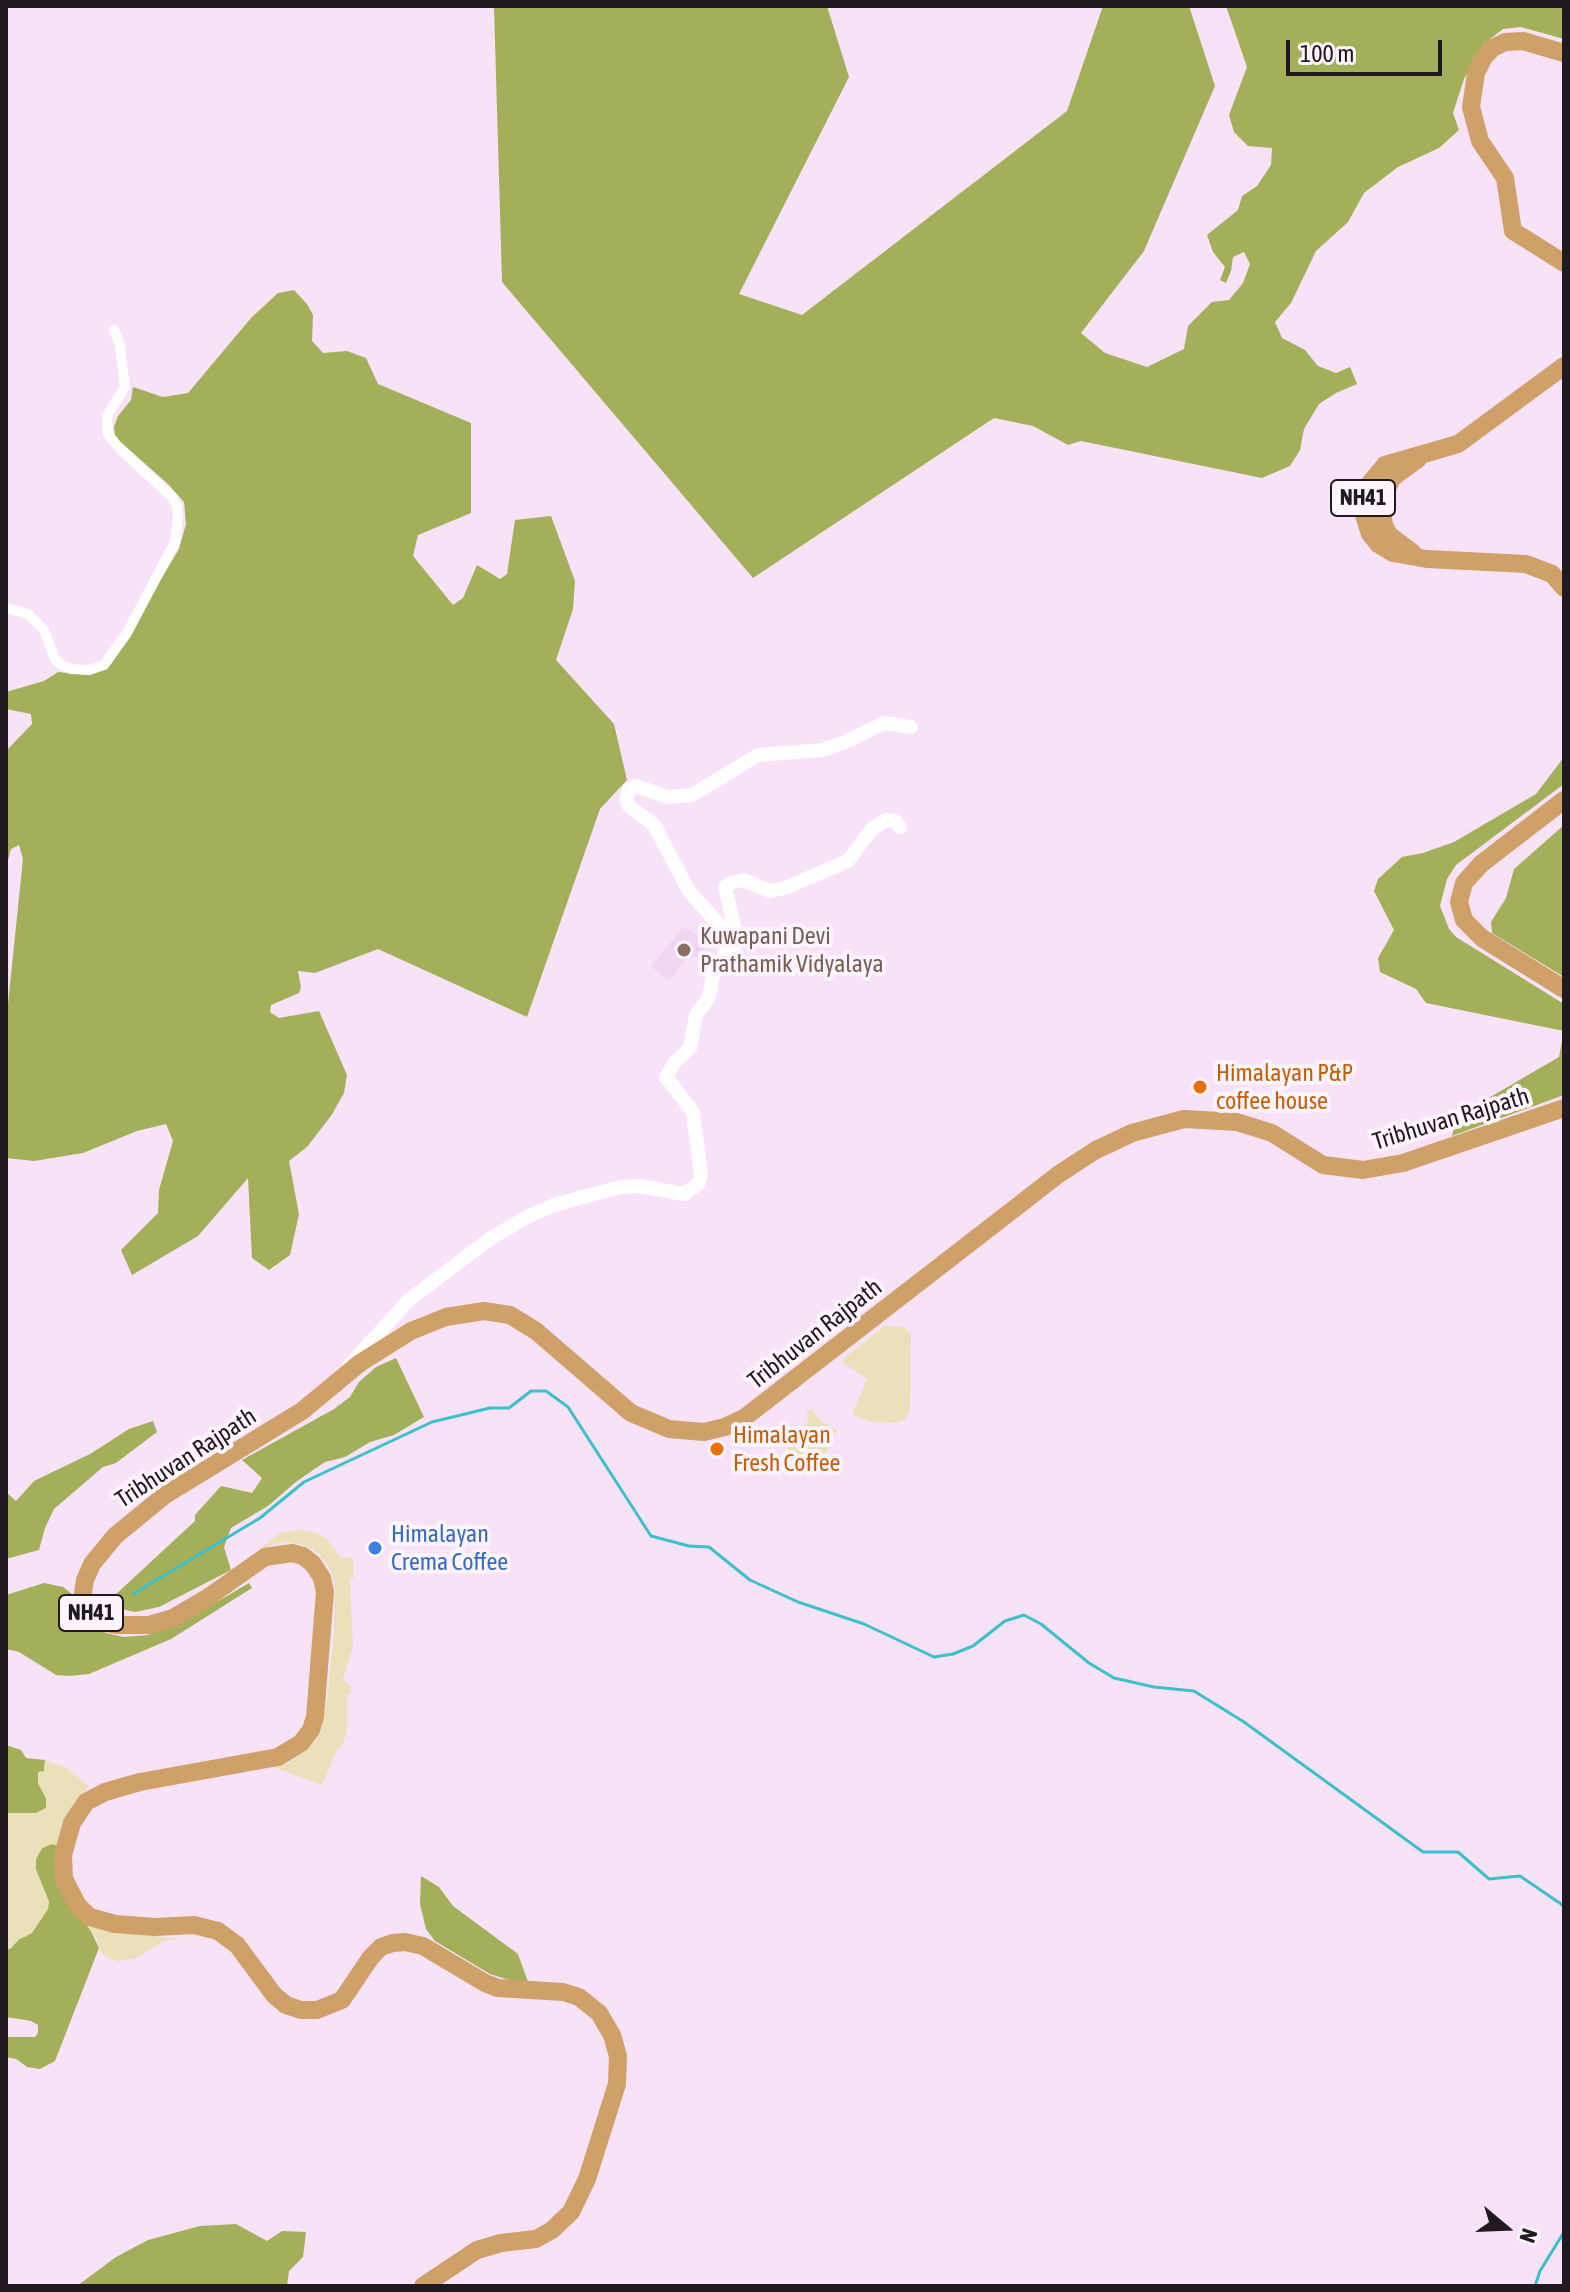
<!DOCTYPE html>
<style>
body{margin:0}
#map{position:relative;width:1570px;height:2292px;overflow:hidden;background:#f8e2f8;font-family:"Asap Condensed",sans-serif}
canvas{display:block}
.frame{position:absolute;inset:0;border:8px solid #201920;pointer-events:none}
.north{position:absolute;left:1466px;top:2188px;width:80px;height:80px;-webkit-text-stroke:6px #fdf4fd;paint-order:stroke;rotate:109deg;font-size:22px;font-weight:700;line-height:32px;text-align:center;color:#201920}
.north::after{content:'';display:block;margin:auto;width:28px;height:36px;background:#201920;clip-path:polygon(50% 0,100% 100%,50% 72%,0 100%)}
.scale{position:absolute;left:1286px;top:40px;width:156px;height:36px;box-sizing:border-box;border:4px solid #201920;border-top:0;padding-left:10px;font-size:24px;line-height:28px;white-space:nowrap;color:#201920;-webkit-text-stroke:6px #fdf4fd;paint-order:stroke}
</style>
<div id="map">
<canvas width="1570" height="2292"></canvas>
<div class="frame"></div>
<div class="north">N</div>
<div class="scale">100 m</div>
</div>
<script>
const ctx = document.querySelector('canvas').getContext('2d');
ctx.lineJoin = 'round';
function paint(path, color) {
  ctx.fillStyle = color;
  ctx.fill(path, 'evenodd');
}
function shape(rows) {
  const path = new Path2D();
  for (const r of rows) {
    path.moveTo(r[0], r[1]);
    for (let i = 2; i < r.length; i += 2) path.lineTo(r[i], r[i + 1]);
  }
  return path;
}
function strokePath(path, color, width, dash) {
  ctx.strokeStyle = color;
  ctx.lineWidth = width;
  ctx.lineCap = dash ? 'butt' : 'round';
  ctx.setLineDash(dash || []);
  ctx.stroke(path);
}
function label(font, color, halo, rows, align = 'center') {
  ctx.font = font + ' "Asap Condensed",sans-serif';
  ctx.lineWidth = 8;
  ctx.setLineDash([]);
  ctx.textBaseline = 'middle';
  ctx.strokeStyle = halo;
  ctx.fillStyle = color;
  for (const [text, x, y, turn = 0] of rows) {
    ctx.save();
    ctx.translate(x, y);
    ctx.rotate((+turn || 0) * Math.PI / 180);
    ctx.textAlign = isNaN(turn) ? turn : align;
    if (halo) ctx.strokeText(text, 0, 0);
    ctx.fillText(text, 0, 0);
    ctx.restore();
  }
}
paint(shape([
 [684,926,704,939,705,955,687,958,669,981,651,966]
]), '#f1d5f1');
paint(shape([
 [494,6,827,6,849,77,739,294,802,315,1067,111,1103,6,1189,6,1215,86,1144,251,1081,333,1105,353,1147,367,1184,349,1188,326,1212,302,1229,300,1243,283,1250,264,1244,252,1233,257,1231,271,1226,283,1220,280,1225,267,1213,252,1207,235,1238,210,1242,196,1257,186,1271,165,1272,148,1248,146,1234,132,1229,115,1247,67,1226,6,1564,6,1564,39,1521,27,1503,29,1484,44,1464,79,1453,113,1459,130,1439,148,1398,167,1364,193,1348,222,1316,251,1291,303,1275,322,1282,338,1305,350,1318,366,1336,373,1350,367,1357,384,1336,393,1319,404,1304,429,1300,450,1290,466,1262,478,1081,441,1068,445,1033,426,994,418,753,578,502,282],
 [294,290,307,304,313,315,312,341,323,353,347,351,366,358,378,384,471,423,471,513,418,535,413,556,453,605,463,598,477,565,500,579,507,574,515,520,551,516,575,581,573,609,556,660,614,724,627,780,600,809,527,1017,378,949,315,973,298,971,301,987,299,993,271,1005,270,1012,279,1018,319,1011,347,1075,344,1093,331,1116,307,1147,289,1161,299,1214,290,1255,269,1270,252,1258,248,1178,198,1236,132,1275,121,1250,158,1213,159,1190,173,1141,166,1124,137,1131,83,1153,34,1161,6,1158,6,1023,23,859,19,845,11,849,6,868,6,751,32,724,31,714,6,709,6,692,44,681,58,672,90,675,111,664,179,549,186,524,184,502,168,484,115,437,114,427,118,416,131,400,133,387,163,397,188,393,251,318,278,293],
 [1564,757,1564,784,1456,865,1447,879,1440,906,1449,929,1456,937,1564,1004,1564,1095,1452,1136,1456,1117,1559,1057,1564,1031,1426,1003,1416,989,1380,972,1378,958,1394,930,1374,891,1378,879,1402,857,1423,853,1454,842,1536,794],
 [1564,825,1564,977,1492,933,1491,922,1506,898,1514,869],
 [396,1358,424,1417,394,1435,370,1442,345,1457,325,1462,297,1481,268,1506,231,1528,224,1547,231,1570,159,1607,135,1612,125,1610,120,1606,114,1596,195,1521,195,1515,221,1486,252,1493,262,1478,242,1460,334,1409,350,1397,359,1382,376,1367],
 [153,1421,157,1432,116,1463,103,1467,54,1509,45,1528,39,1550,6,1559,6,1492,16,1501,34,1481,90,1454,129,1429],
 [44,1583,63,1587,72,1594,81,1615,90,1625,106,1633,124,1637,148,1635,188,1619,249,1583,252,1588,171,1639,89,1674,69,1676,56,1675,19,1652,6,1649,6,1595],
 [6,1745,21,1750,26,1758,45,1760,44,1772,38,1783,46,1798,46,1808,37,1813,6,1813],
 [52,1844,59,1846,89,1927,99,1948,55,2061,40,2069,27,2067,16,2059,6,2057,6,2037,35,2037,38,2033,38,2025,31,2021,6,2017,6,1950,11,1948,19,1939,27,1936,49,1902,36,1870,36,1859,42,1848],
 [421,1876,439,1887,453,1906,518,1954,528,1982,512,1981,490,1974,435,1941,426,1929,420,1904],
 [236,2224,267,2241,282,2231,306,2232,303,2257,289,2271,287,2286,77,2286,116,2257,148,2240,200,2226]
]), '#a4af59');
paint(shape([
 [884,1326,904,1327,911,1334,910,1411,905,1420,895,1423,871,1422,852,1415,867,1379,841,1361],
 [813,1409,819,1420,837,1430,818,1469,783,1462,791,1439,805,1426,808,1421,807,1411],
 [300,1529,319,1534,327,1539,341,1558,353,1557,354,1578,350,1579,353,1646,343,1680,351,1686,351,1694,347,1695,347,1731,341,1748,338,1747,322,1785,273,1767,288,1763,302,1753,314,1743,321,1732,327,1702,334,1631,335,1587,331,1571,320,1555,310,1548,299,1544,286,1542,274,1544,255,1553,280,1533],
 [45,1760,65,1767,89,1786,77,1803,59,1846,52,1844,42,1848,36,1859,36,1870,49,1902,48,1909,32,1933,19,1939,11,1948,6,1950,6,1813,36,1813,46,1808,46,1798,38,1783,38,1772,44,1771],
 [78,1914,124,1933,184,1939,167,1940,133,1959,116,1961,106,1957,100,1950,97,1939]
]), '#eae1bb');
strokePath(shape([
 [133,1594,260,1518,304,1482,432,1422,490,1408,509,1408,531,1391,546,1391,568,1407,651,1536,689,1546,709,1547,750,1580,798,1602,864,1624,934,1657,953,1654,973,1646,1005,1621,1024,1615,1041,1624,1089,1663,1114,1678,1154,1687,1194,1691,1244,1722,1423,1852,1458,1852,1489,1879,1520,1876,1564,1906],
 [1535,2286,1540,2271,1564,2232]
]), '#3cc0c9', 3);
strokePath(shape([
 [6,608,28,614,44,630,55,659,61,665,71,669,89,670,104,665,127,633,175,542,178,518,177,506,172,497,118,447,108,434,107,416,125,387,120,345,114,330]
]), '#fff', 10);
strokePath(shape([
 [724,956,727,940,723,929,689,891,654,825,629,806,626,799,629,790,637,786,668,797,692,795,758,755,822,750,843,743,884,723,911,727],
 [349,1366,409,1300,491,1238,527,1217,557,1204,621,1187,640,1186,684,1194,698,1184,701,1175,693,1112,666,1077,675,1062,690,1048,696,1015,709,997,714,970,738,942,725,887,731,883,743,880,770,891,785,888,848,861,872,829,886,820,895,821,900,827]
]), '#fff', 14);
strokePath(shape([
 [1564,53,1523,41,1505,42,1493,48,1484,57,1476,73,1471,107,1480,141,1505,178,1513,231,1564,263],
 [1564,366,1458,444,1385,465,1366,488,1362,509,1370,534,1378,544,1393,553,1427,559,1526,564,1552,574,1564,588],
 [1413,553,1389,535,1384,525,1382,511,1385,493,1392,478,1418,459],
 [1564,800,1481,864,1464,883,1459,902,1464,920,1482,938,1564,989],
 [423,2286,477,2250,501,2243,536,2239,552,2230,571,2212,587,2179,617,2084,618,2056,612,2035,599,2013,579,1997,563,1992,498,1988,485,1983,423,1946,405,1942,393,1943,381,1947,371,1957,342,2000,317,2010,301,2010,286,2005,274,1995,237,1945,218,1931,194,1925,155,1927,115,1924,90,1917,78,1906,64,1879,63,1855,72,1823,86,1802,105,1792,140,1782,278,1757,301,1743,311,1730,315,1717,325,1592,322,1578,313,1564,303,1556,292,1553,265,1557,207,1598,173,1618,149,1625,116,1625,102,1622,93,1615,86,1604,83,1593,85,1580,92,1564,115,1536,165,1495,302,1411,360,1363,411,1331,446,1317,484,1311,510,1315,536,1331,631,1413,669,1429,704,1432,725,1427,744,1418,1059,1174,1096,1150,1132,1133,1184,1119,1237,1122,1272,1133,1323,1165,1363,1170,1403,1163,1564,1108]
]), '#cfa067', 18);
for (const [x, y, r, color] of [
 [684,950,8,"#8d6e63"],
 [1200,1087,8,"#e8710a"],
 [717,1449,8,"#e8710a"],
 [375,1548,8,"#3f7fe0"]
]) {
  const dot = new Path2D();
  dot.arc(x, y, r, 0, 2 * Math.PI);
  ctx.fillStyle = color;
  ctx.fill(dot);
  strokePath(dot, '#fdf4fd', 3);
}
for (const [x, y, w] of [
 [1363,498,64],
 [91,1613,64]
]) {
  const box = new Path2D();
  box.roundRect(x - w / 2, y - 18, w, 36, 6);
  ctx.fillStyle = '#fdf4fd';
  ctx.fill(box);
  strokePath(box, '#201920', 2);
}
label('bold 22px', '#201920', null, [
 ["NH41",1363,498],
 ["NH41",91,1613]
]);
label('24px', '#785e54', '#fdf4fd', [
 ["Kuwapani Devi",700,936],
 ["Prathamik Vidyalaya",700,964]
], 'left');
label('24px', '#c56008', '#fdf4fd', [
 ["Himalayan P&P",1216,1073],
 ["coffee house",1216,1101],
 ["Himalayan",733,1435],
 ["Fresh Coffee",733,1463]
], 'left');
label('24px', '#201920', '#fdf4fd', [
 ["Tribhuvan Rajpath",1451,1119,-17],
 ["Tribhuvan Rajpath",815,1334,-38],
 ["Tribhuvan Rajpath",186,1458,-33]
]);
label('24px', '#366cbe', '#fdf4fd', [
 ["Himalayan",391,1534],
 ["Crema Coffee",391,1562]
], 'left');
</script>
